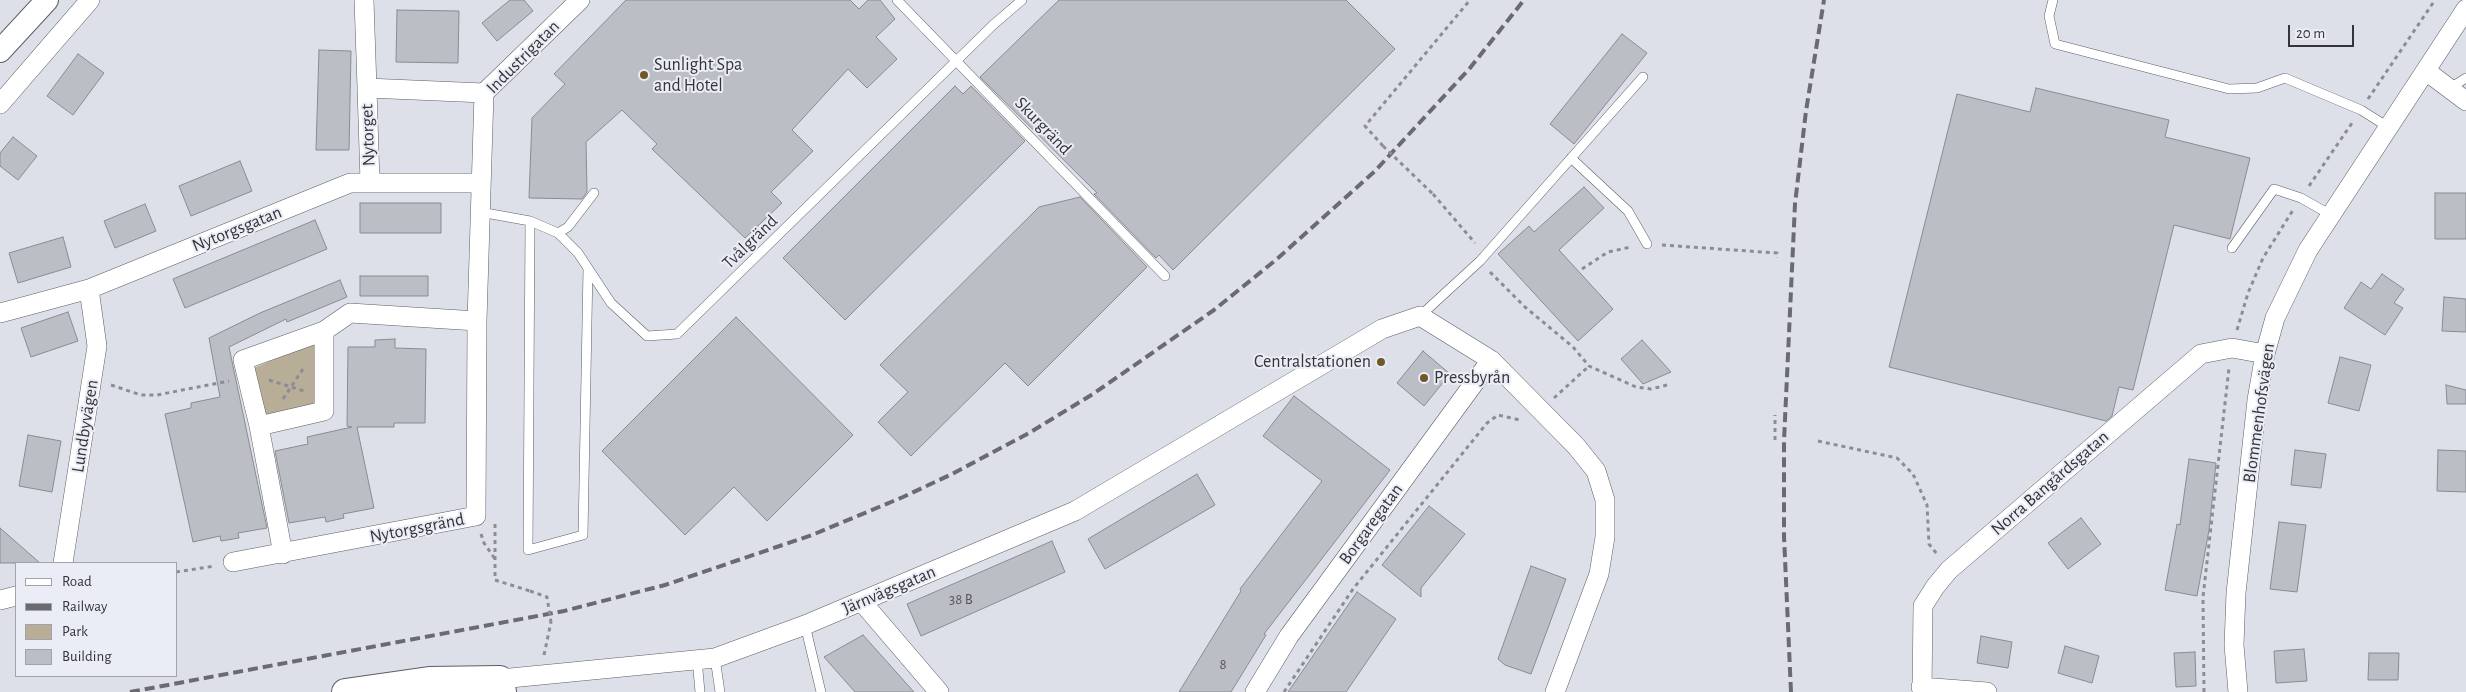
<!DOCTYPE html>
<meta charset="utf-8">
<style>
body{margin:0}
#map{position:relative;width:2466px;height:692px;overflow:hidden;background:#dee0e9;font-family:"Alegreya Sans",sans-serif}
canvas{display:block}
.legend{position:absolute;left:15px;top:562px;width:162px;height:115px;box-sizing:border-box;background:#ebedf6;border:1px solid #a2a3aa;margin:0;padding:6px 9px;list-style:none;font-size:15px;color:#343538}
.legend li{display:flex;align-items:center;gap:10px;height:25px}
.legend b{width:25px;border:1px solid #a2a3aa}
.scale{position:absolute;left:2288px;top:25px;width:66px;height:22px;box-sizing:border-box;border:2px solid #343538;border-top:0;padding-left:6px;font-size:15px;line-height:18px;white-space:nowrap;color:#343538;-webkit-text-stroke:4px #ebedf6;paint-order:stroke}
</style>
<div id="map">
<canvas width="2466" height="692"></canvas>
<ul class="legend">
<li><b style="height:6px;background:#fff"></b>Road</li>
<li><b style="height:6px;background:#6a6b70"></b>Railway</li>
<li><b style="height:14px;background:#b8ad97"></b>Park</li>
<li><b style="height:14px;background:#bcbec6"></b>Building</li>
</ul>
<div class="scale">20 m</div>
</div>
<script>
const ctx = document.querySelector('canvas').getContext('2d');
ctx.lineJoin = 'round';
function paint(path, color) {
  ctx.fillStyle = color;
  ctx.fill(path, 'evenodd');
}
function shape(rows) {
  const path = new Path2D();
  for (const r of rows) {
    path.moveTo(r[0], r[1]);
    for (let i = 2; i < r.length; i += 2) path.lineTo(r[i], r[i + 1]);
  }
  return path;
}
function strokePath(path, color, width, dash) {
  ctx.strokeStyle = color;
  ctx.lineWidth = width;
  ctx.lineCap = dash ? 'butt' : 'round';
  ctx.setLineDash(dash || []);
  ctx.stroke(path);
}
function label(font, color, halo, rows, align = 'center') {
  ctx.font = font + ' "Alegreya Sans",sans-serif';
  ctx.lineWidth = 4;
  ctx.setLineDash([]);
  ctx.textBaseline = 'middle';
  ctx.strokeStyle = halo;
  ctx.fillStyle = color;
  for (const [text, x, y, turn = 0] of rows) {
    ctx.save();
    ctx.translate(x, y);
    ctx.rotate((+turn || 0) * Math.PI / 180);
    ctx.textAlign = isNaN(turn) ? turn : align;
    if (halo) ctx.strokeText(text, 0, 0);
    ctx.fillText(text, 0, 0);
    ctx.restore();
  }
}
paint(shape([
 [312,343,319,345,319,404,266,417,254,368]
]), '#b8ad97');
const building = shape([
 [510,0,524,0,533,11,497,41,482,23,510,0],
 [626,0,850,0,859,9,868,0,880,0,895,19,876,37,897,59,867,88,848,69,792,130,813,151,771,192,782,203,745,238,652,149,657,144,622,110,586,142,587,192,582,199,529,198,532,118,565,84,554,74,626,0],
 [1059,0,1346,0,1395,49,1173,270,1159,255,1156,258,1094,194,1097,193,980,77,1059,0],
 [397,10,459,11,458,63,396,62,397,10],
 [1622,34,1647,53,1574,144,1550,124,1622,34],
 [319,50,351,51,349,150,316,150,319,50],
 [78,54,104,73,73,115,47,96,78,54],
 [955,86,963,94,971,86,1025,141,845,320,783,258,955,86],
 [2036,88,2169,120,2165,137,2250,158,2230,239,2174,225,2133,390,2119,387,2112,416,2106,421,1889,367,1957,94,2030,112,2036,88],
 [13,137,37,156,18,180,0,166,0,153,13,137],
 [240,161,252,191,191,216,179,186,240,161],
 [1584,187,1604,208,1559,250,1613,309,1578,341,1498,254,1529,226,1534,232,1584,187],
 [2435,193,2466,193,2466,239,2435,239,2435,193],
 [1080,197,1147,267,1028,386,1005,363,911,456,878,422,908,392,880,365,1039,207,1080,197],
 [360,203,441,203,441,233,360,233,360,203],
 [145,204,156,231,115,248,104,221,145,204],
 [315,220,327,249,185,308,173,279,315,220],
 [63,237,71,267,18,283,9,253,63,237],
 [2382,274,2404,289,2394,303,2403,308,2385,335,2344,308,2361,282,2371,289,2382,274],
 [360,276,428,276,428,296,360,296,360,276],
 [340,280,347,297,287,322,286,319,229,347,267,528,238,533,239,538,221,541,220,536,193,542,165,414,191,408,191,403,220,397,209,338,260,313,340,280],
 [2444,297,2466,299,2466,332,2442,331,2444,297],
 [68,312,78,341,31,357,21,328,68,312],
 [736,317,853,435,767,521,734,487,685,535,602,451,736,317],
 [395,339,395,348,426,349,425,423,394,423,394,427,357,427,374,508,343,514,344,518,326,522,325,517,289,523,275,451,308,444,307,437,352,427,347,426,348,347,375,347,375,340,395,339],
 [1642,340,1671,372,1643,384,1621,359,1642,340],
 [1423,351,1450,374,1424,406,1397,383,1423,351],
 [2340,357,2371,365,2359,411,2328,403,2340,357],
 [2446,385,2466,390,2466,404,2447,404,2446,385],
 [1294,396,1390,470,1264,634,1266,635,1231,692,1179,692,1241,591,1240,589,1322,481,1263,436,1294,396],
 [28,435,61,441,52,492,19,486,28,435],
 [2295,450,2326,454,2321,488,2291,485,2295,450],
 [2438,450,2466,451,2466,492,2437,491,2438,450],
 [2189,459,2216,463,2209,530,2197,596,2165,590,2177,524,2180,525,2189,459],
 [1197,474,1215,505,1105,569,1088,539,1197,474],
 [1429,506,1465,534,1421,588,1421,597,1382,565,1429,506],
 [2081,518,2101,544,2068,569,2048,543,2081,518],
 [2279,522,2306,525,2297,592,2270,589,2279,522],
 [0,528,40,563,0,563,0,528],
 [1052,541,1065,572,921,636,907,604,1052,541],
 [1531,566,1566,579,1531,674,1505,665,1498,659,1531,566],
 [1357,592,1396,619,1346,692,1288,692,1357,592],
 [863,635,914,692,855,692,824,657,863,635],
 [1981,636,2012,642,2008,668,1977,663,1981,636],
 [2065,646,2099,656,2092,683,2058,673,2065,646],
 [2304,649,2307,681,2276,683,2274,651,2304,649],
 [2195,652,2196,686,2176,687,2174,653,2195,652],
 [2369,653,2399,653,2398,680,2368,680,2369,653]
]);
paint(building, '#bcbec6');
strokePath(building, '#898b93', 1);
const service = shape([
 [897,0,1165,276],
 [2053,0,2049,16,2055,44,2229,89,2257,88,2285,78,2361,110,2388,127],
 [2450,88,2466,78],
 [1571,158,1628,211,1647,244],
 [480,212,530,221,558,233,578,253,611,303,647,336,677,334,993,25,1022,0],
 [530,221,528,550,583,535,588,268],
 [558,233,568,227,594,193],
 [2232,248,2274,189,2301,198,2331,215],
 [1420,316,1480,261,1643,77],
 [805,625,821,692],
 [715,658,720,692],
 [697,659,700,692]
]);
const minor = shape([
 [364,0,367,88,484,93],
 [2426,71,2466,101],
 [367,88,370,182],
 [0,104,90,0],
 [0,313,89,289,350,183,481,183],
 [259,426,324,411,324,331],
 [283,554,259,426,243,360,324,331,350,313,477,321,484,93,580,0],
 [233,562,476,516,477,321],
 [63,563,97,346,89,289],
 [0,600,16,596],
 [862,602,939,692],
 [500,679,715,658,805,625,1075,511,1382,329,1420,316,1491,360,1576,446,1596,471,1605,500,1605,537,1599,574,1555,692],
 [1921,687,1987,692],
 [1255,692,1289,636,1491,360],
 [1922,692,1923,606,1935,587,1949,570,2201,354,2232,348,2265,354],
 [2238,692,2234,645,2236,593,2257,400,2265,354,2275,318,2308,250,2466,9]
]);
const tertiary = shape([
 [0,51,47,0]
]);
const secondary = shape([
 [345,692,429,680,500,679,503,692]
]);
strokePath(service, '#5c5e65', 10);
strokePath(minor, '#5c5e65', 20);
strokePath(tertiary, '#5c5e65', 24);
strokePath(secondary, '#5c5e65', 28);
strokePath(shape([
 [2368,99,2435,0],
 [1383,146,1365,126,1470,0],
 [2309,186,2352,123],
 [1433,194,1475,243],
 [1662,245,1777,253,1777,258],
 [1582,269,1608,252,1631,247],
 [1490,272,1525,307,1573,347,1589,366,1636,387,1651,389,1671,384],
 [2237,330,2248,293,2263,258,2293,210],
 [269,380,304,391],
 [111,385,141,395,157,395,229,381],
 [1554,398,1589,366],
 [283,399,303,369],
 [1775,440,1775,415],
 [1818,441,1897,458,1913,474,1927,505,1929,544,1937,554],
 [495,524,495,580,530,591],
 [481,534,484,543,495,559],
 [176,572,215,566],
 [544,655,551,622],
 [1284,692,1353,589,1487,423,1498,415,1520,420],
 [2204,692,2203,597,2229,368]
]), '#8c8d94', 3, [4, 4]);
strokePath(service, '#fff', 9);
strokePath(minor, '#fff', 19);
strokePath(tertiary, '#fff', 22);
strokePath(secondary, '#fff', 26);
strokePath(shape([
 [130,692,564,611,665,585,812,535,903,497,952,474,1029,433,1093,394,1214,310,1277,259,1375,171,1470,68,1524,0],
 [1791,692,1784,536,1784,441,1795,204,1806,111,1824,0]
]), '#6a6b70', 4, [10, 5]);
strokePath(shape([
 [1383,146,1433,194],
 [530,591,547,597,551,622]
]), '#8c8d94', 3, [4, 4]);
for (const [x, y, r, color] of [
 [644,75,5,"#6f5929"],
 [1381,362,5,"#6f5929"],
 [1424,378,5,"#6f5929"]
]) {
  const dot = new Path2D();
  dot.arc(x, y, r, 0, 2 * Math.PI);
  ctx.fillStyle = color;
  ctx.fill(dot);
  strokePath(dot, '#ebedf6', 2);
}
label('15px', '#56575c', null, [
 ["38 B",961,599],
 ["8",1223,664]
]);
label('18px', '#343538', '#ebedf6', [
 ["Industrigatan",523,57,-45],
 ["Skurgränd",1043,126,46],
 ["Nytorget",368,135,-92],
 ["Nytorgsgatan",237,229,-22],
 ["Tvålgränd",750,242,-44],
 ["Blommenhofsvägen",2259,413,-82],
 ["Lundbyvägen",85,426,-81],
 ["Norra Bangårdsgatan",2050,483,-41],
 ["Borgaregatan",1371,524,-54],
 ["Nytorgsgränd",417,528,-11],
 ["Järnvägsgatan",889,590,-23]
]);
label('18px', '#343538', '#ebedf6', [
 ["Sunlight Spa",654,65],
 ["and Hotel",654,86],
 ["Centralstationen",1371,362,"right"],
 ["Pressbyrån",1434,378]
], 'left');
</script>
